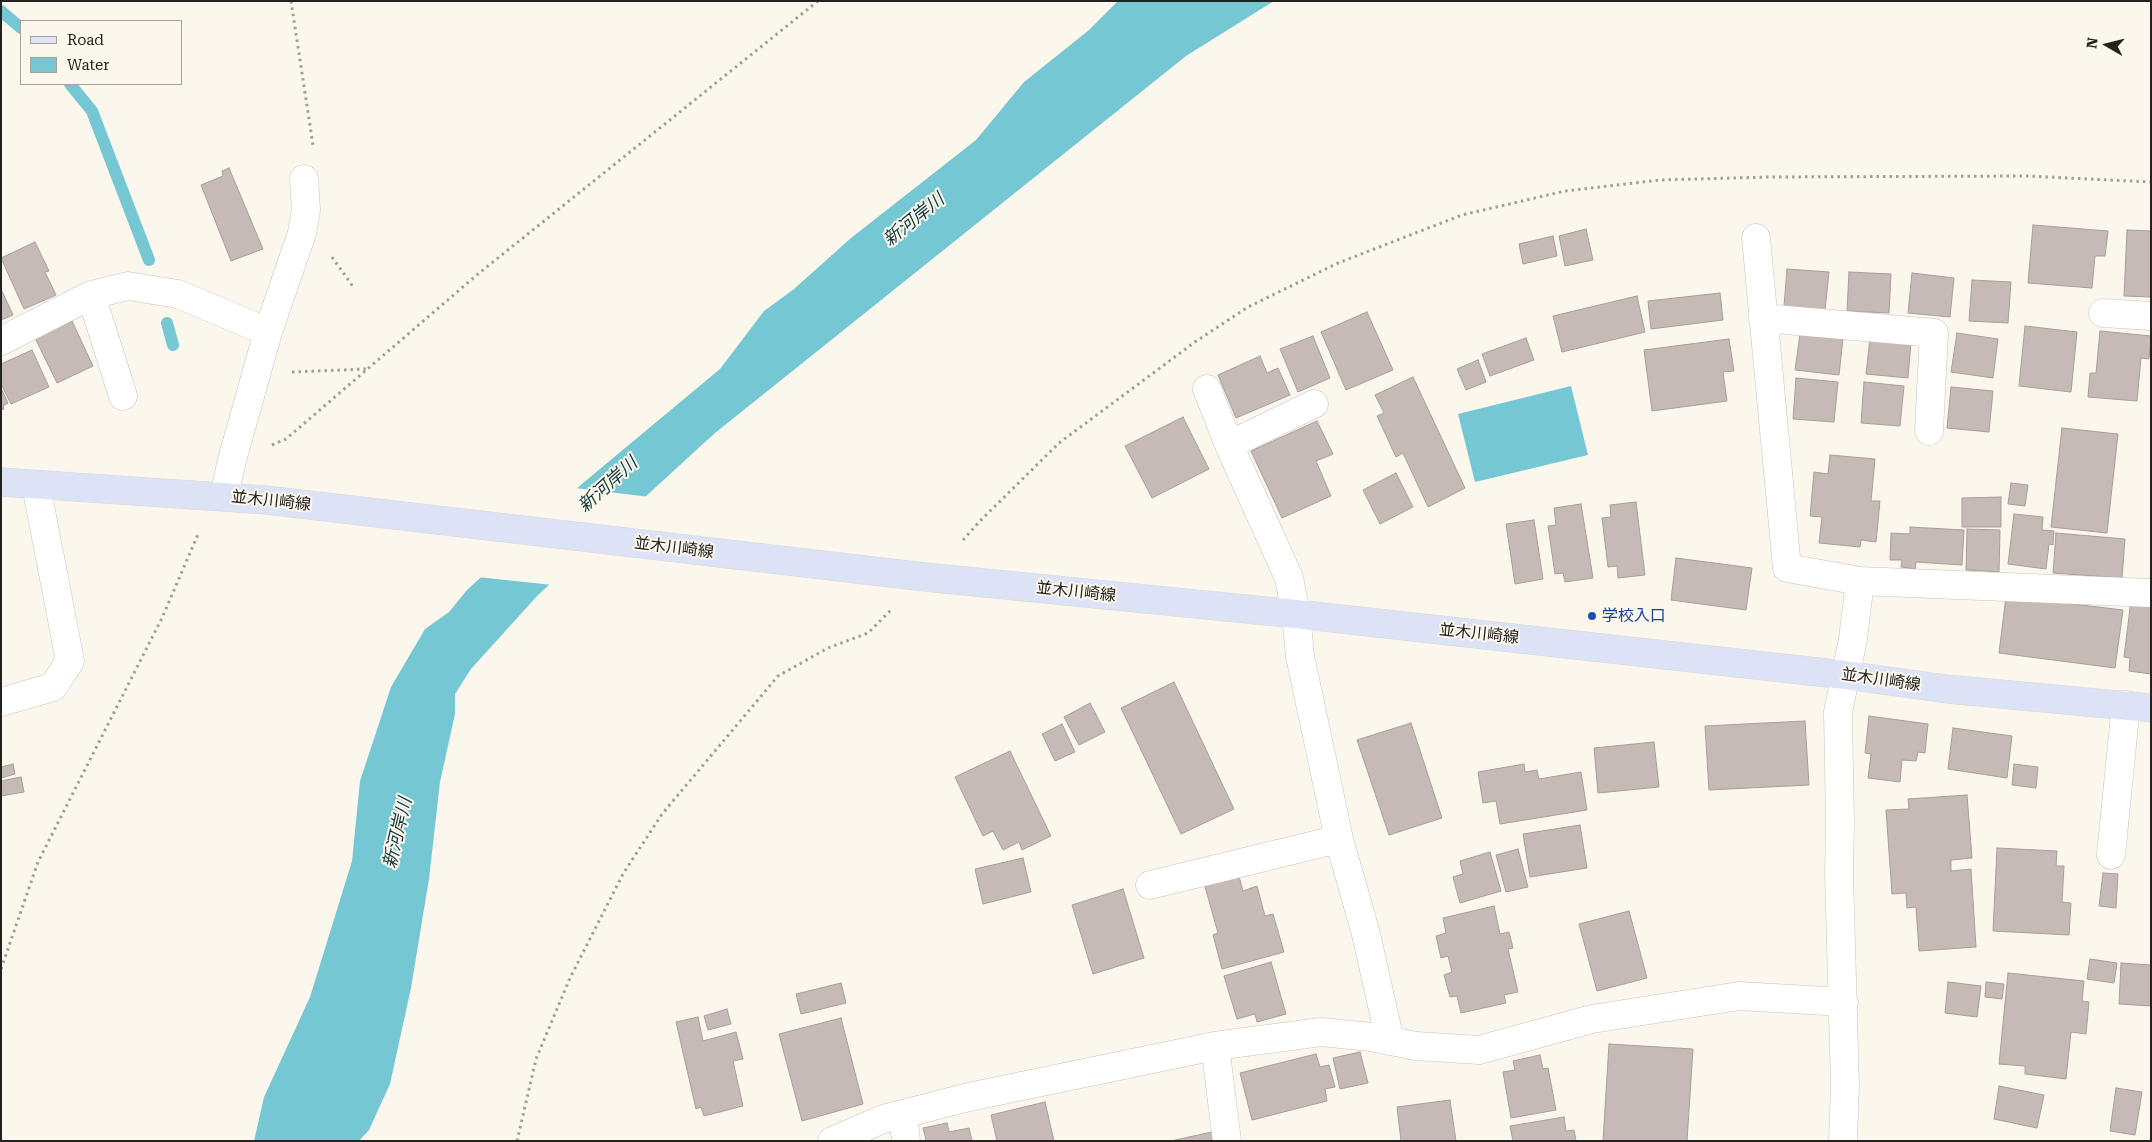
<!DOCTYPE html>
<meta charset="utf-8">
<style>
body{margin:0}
#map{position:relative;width:2152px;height:1142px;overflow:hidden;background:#fcf7ed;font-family:"Roboto Serif",serif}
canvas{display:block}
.frame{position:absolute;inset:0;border:2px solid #24221e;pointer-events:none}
.legend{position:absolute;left:20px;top:20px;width:162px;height:65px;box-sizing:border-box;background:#fcf7ed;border:1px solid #a6a29a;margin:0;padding:6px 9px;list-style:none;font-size:15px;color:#24221e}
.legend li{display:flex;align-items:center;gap:10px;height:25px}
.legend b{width:25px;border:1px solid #a6a29a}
.north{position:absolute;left:2082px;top:20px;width:50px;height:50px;-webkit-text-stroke:4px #fcf7ed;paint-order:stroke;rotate:278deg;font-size:14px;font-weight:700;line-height:20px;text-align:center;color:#24221e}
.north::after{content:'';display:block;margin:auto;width:18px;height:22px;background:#24221e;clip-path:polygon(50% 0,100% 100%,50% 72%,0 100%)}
</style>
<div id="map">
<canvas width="2152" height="1142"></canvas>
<div class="frame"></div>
<ul class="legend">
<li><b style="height:6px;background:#dde3f7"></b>Road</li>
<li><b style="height:14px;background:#75c8d3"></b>Water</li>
</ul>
<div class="north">N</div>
</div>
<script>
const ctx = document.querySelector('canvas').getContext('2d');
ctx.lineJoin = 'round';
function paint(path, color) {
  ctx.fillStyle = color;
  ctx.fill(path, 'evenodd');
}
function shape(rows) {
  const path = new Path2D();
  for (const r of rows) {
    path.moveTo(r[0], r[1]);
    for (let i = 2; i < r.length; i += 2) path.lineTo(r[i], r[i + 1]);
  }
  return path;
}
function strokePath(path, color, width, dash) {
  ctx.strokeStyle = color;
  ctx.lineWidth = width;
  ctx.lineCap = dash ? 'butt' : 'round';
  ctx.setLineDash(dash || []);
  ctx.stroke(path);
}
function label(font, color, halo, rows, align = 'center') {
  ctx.font = font + ' "Roboto Serif","Noto Sans JP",serif';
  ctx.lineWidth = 4;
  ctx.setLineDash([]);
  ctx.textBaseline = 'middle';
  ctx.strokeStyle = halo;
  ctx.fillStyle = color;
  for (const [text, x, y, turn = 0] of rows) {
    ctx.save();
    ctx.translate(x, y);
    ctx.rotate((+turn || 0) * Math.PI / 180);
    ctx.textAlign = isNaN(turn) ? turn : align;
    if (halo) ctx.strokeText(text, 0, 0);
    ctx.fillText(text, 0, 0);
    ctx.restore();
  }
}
paint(shape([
 [1118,1,1274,1,1186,56,715,433,538,595,471,669,455,694,455,714,440,782,429,879,411,988,390,1084,369,1130,359,1141,254,1141,264,1097,310,997,352,861,360,781,391,687,425,629,449,612,467,590,583,483,720,369,764,311,794,289,851,238,976,140,1024,82,1089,30],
 [1571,386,1588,455,1475,482,1458,414]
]), '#75c8d3');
paint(shape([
 [575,488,650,497,553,585,477,577]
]), '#fcf7ed');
strokePath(shape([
 [1,11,21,28],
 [70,84,92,111,149,260],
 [167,323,173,345]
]), '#75c8d3', 12);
const building = shape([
 [229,168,263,249,231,261,201,185,223,176,222,171,229,168],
 [2033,225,2108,231,2105,256,2095,256,2092,288,2028,283,2033,225],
 [1586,229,1593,260,1565,266,1559,236,1586,229],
 [2127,230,2151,231,2151,297,2124,296,2127,230],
 [1553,236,1557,256,1523,264,1519,244,1553,236],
 [35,242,49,271,45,272,56,295,24,309,1,258,35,242],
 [1787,269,1829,272,1825,310,1784,306,1787,269],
 [1849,272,1891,274,1889,313,1847,311,1849,272],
 [1912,273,1954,278,1950,317,1908,313,1912,273],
 [1972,280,2011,282,2008,323,1969,321,1972,280],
 [1,289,13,315,1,320,1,289],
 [1720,293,1723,320,1651,329,1648,301,1720,293],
 [1637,296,1645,332,1562,352,1553,316,1637,296],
 [1367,312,1393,370,1346,390,1321,332,1367,312],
 [72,321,93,366,57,383,35,338,72,321],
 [2025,326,2077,332,2071,392,2019,386,2025,326],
 [2100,331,2151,336,2149,359,2141,358,2137,401,2088,397,2090,373,2096,373,2100,331],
 [1957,333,1998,339,1993,378,1951,372,1957,333],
 [1800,334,1843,338,1839,375,1795,370,1800,334],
 [1313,336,1330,378,1298,392,1280,349,1313,336],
 [1526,338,1534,360,1490,376,1482,354,1526,338],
 [1870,338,1911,342,1908,378,1866,374,1870,338],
 [1729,339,1734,371,1723,372,1727,401,1652,411,1644,350,1729,339],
 [32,350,49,387,11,404,1,384,1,364,32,350],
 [1260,356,1267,373,1278,368,1290,395,1236,418,1218,375,1260,356],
 [1478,360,1486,382,1466,390,1457,369,1478,360],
 [1413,377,1465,488,1428,507,1403,453,1396,457,1377,416,1384,413,1375,395,1413,377],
 [1796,378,1838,382,1834,422,1793,419,1796,378],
 [1864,382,1904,386,1900,426,1861,423,1864,382],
 [1951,387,1993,391,1989,432,1947,428,1951,387],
 [1,388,8,403,3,406,4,409,1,410,1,388],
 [1183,417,1209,469,1152,498,1125,446,1183,417],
 [1317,421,1333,454,1316,461,1331,496,1282,518,1251,451,1317,421],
 [2062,428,2118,434,2107,533,2051,527,2062,428],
 [1830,455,1875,459,1871,501,1880,501,1876,542,1861,540,1860,547,1819,543,1822,517,1810,516,1814,472,1828,474,1830,455],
 [1396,473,1413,507,1380,524,1363,490,1396,473],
 [2011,483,2028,485,2025,506,2008,504,2011,483],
 [2001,497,2001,527,1962,527,1962,498,2001,497],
 [1636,502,1645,575,1618,578,1617,566,1608,567,1602,518,1611,517,1610,505,1636,502],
 [1581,504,1593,578,1565,582,1563,573,1555,574,1548,526,1556,525,1554,508,1581,504],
 [2014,514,2043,517,2042,530,2054,531,2053,545,2049,544,2046,569,2008,564,2014,514],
 [1534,520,1543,579,1515,584,1506,524,1534,520],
 [1910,527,1964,530,1962,565,1916,562,1915,569,1901,567,1902,560,1890,560,1891,533,1910,534,1910,527],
 [1967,529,2000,530,1999,572,1966,570,1967,529],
 [2056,533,2125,539,2122,578,2053,573,2056,533],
 [1676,558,1752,568,1746,610,1671,600,1676,558],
 [2006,596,2123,610,2115,668,1999,653,2006,596],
 [2131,600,2151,602,2151,674,2129,671,2130,658,2124,657,2131,600],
 [1174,682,1234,809,1181,834,1121,708,1174,682],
 [1090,703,1105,732,1079,745,1064,717,1090,703],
 [1869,716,1928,724,1925,753,1918,752,1916,761,1902,760,1900,782,1868,778,1871,754,1865,753,1869,716],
 [1805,721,1809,785,1709,790,1705,726,1805,721],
 [1411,723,1442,818,1389,835,1357,740,1411,723],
 [1062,724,1075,752,1055,761,1042,734,1062,724],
 [1953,728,2012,736,2007,778,1948,769,1953,728],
 [1654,742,1659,787,1598,793,1594,748,1654,742],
 [1010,751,1051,836,1022,850,1019,842,1003,850,993,831,983,836,955,777,1010,751],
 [13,764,15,774,1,778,1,767,13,764],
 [1524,764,1525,772,1537,770,1539,779,1581,772,1587,810,1500,824,1496,801,1483,803,1478,772,1524,764],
 [2014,764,2038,767,2036,788,2012,785,2014,764],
 [21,777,24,792,1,796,1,781,21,777],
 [1967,795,1972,858,1951,860,1951,871,1971,869,1976,947,1919,951,1916,907,1907,908,1906,893,1892,894,1886,810,1909,809,1908,799,1967,795],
 [1580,825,1587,868,1530,877,1523,834,1580,825],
 [1997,848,2057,851,2056,866,2064,866,2062,902,2071,903,2069,935,1993,931,1997,848],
 [1518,849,1528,887,1506,892,1496,855,1518,849],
 [1490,852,1501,891,1460,903,1453,877,1463,874,1460,861,1490,852],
 [1023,858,1031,892,983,904,975,869,1023,858],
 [1238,873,1243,891,1257,886,1265,916,1273,914,1284,952,1222,969,1213,935,1218,933,1204,883,1238,873],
 [2103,873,2118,874,2116,908,2099,906,2103,873],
 [1123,889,1144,958,1093,974,1072,905,1123,889],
 [1494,906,1500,934,1509,932,1513,948,1508,949,1518,992,1504,995,1506,1003,1461,1013,1457,996,1450,997,1444,975,1452,972,1448,956,1441,958,1436,936,1446,933,1443,918,1494,906],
 [1629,911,1647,978,1597,991,1579,924,1629,911],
 [2090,959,2117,963,2114,983,2087,979,2090,959],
 [1271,962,1286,1014,1257,1022,1255,1014,1237,1019,1224,976,1271,962],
 [2121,963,2151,965,2151,1006,2119,1004,2121,963],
 [2008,973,2084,981,2082,1001,2089,1002,2086,1034,2071,1032,2066,1079,2025,1074,2025,1066,1999,1064,2008,973],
 [1948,982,1981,986,1977,1017,1945,1013,1948,982],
 [1986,982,2004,984,2002,999,1985,997,1986,982],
 [841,983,846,1003,801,1014,796,994,841,983],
 [727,1009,731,1024,708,1030,704,1016,727,1009],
 [698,1017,703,1041,736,1032,743,1059,733,1061,743,1106,704,1116,701,1107,696,1109,676,1022,698,1017],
 [841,1018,863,1104,802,1121,779,1034,841,1018],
 [1609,1044,1693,1049,1687,1141,1603,1141,1609,1044],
 [1360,1052,1368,1083,1340,1089,1333,1058,1360,1052],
 [1316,1054,1320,1067,1329,1065,1335,1087,1325,1089,1327,1101,1252,1120,1240,1073,1316,1054],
 [1540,1055,1543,1069,1548,1068,1556,1110,1511,1118,1503,1072,1515,1070,1513,1061,1540,1055],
 [1999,1086,2044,1095,2037,1128,1994,1119,1999,1086],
 [2116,1088,2142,1092,2135,1135,2110,1131,2116,1088],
 [1450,1100,1456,1141,1401,1141,1397,1107,1450,1100],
 [1045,1102,1054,1141,997,1141,991,1115,1045,1102],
 [1564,1117,1566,1131,1574,1130,1576,1141,1513,1141,1510,1126,1564,1117],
 [947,1123,949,1132,969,1128,972,1141,924,1141,926,1140,923,1128,947,1123],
 [1212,1132,1214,1141,1175,1141,1175,1140,1212,1132]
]);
paint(building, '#c6bab7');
strokePath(building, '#a89d9a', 1);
const minor = shape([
 [1756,238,1787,568,1860,581,1853,639,1838,712,1840,822,1839,874,1845,1086,1843,1141],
 [91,295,123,396],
 [2103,313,2151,316],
 [1763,318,1934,333,1929,431],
 [1,341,91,295,128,286,178,294,268,332],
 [1207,389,1229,445,1289,578,1296,614,1300,656,1339,839,1366,934,1390,1041],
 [1229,445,1314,404],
 [224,496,232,460,268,332,302,233,306,210,304,179],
 [1860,581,2151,593],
 [1,702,53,687,70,661,36,485],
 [2111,855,2126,705],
 [1150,885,1339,839],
 [1215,1046,1227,1141],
 [903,1114,906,1141],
 [832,1141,883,1119,969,1097,1215,1046,1321,1032,1371,1037,1416,1046,1479,1050,1592,1019,1739,996,1844,1002]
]);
const major = shape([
 [1,482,266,500,925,577,1296,614,1845,675,1947,689,2151,708]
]);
strokePath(minor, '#c7c3ba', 29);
strokePath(major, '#d8d7d6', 29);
strokePath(shape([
 [291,1,313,145],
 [332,257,354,288],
 [292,372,366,369],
 [272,445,286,439,478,274,818,1],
 [963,540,980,521,1059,443,1195,342,1248,307,1338,263,1462,215,1565,191,1661,180,1770,177,2027,176,2151,182],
 [1,969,38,862,162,618,199,532],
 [517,1141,536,1059,570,978,623,874,662,814,778,676,828,648,868,633,892,609]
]), '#a39f98', 3, [2.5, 4]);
strokePath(minor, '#fff', 28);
strokePath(major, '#dde3f7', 28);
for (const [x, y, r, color] of [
 [1592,616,5,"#1a4fb4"]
]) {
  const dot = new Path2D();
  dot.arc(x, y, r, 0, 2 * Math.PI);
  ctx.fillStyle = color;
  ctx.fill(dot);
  strokePath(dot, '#fcf7ed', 2);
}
label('16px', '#24221e', '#fcf7ed', [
 ["並木川崎線",271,501,6],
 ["並木川崎線",674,548,7],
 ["並木川崎線",1076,592,6],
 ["並木川崎線",1479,634,6],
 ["並木川崎線",1881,680,8]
]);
label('16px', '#164399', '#fcf7ed', [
 ["学校入口",1602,616]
], 'left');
label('italic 18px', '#10383d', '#fcf7ed', [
 ["新河岸川",914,220,-39],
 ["新河岸川",608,485,-42],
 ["新河岸川",398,833,-77]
]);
</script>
